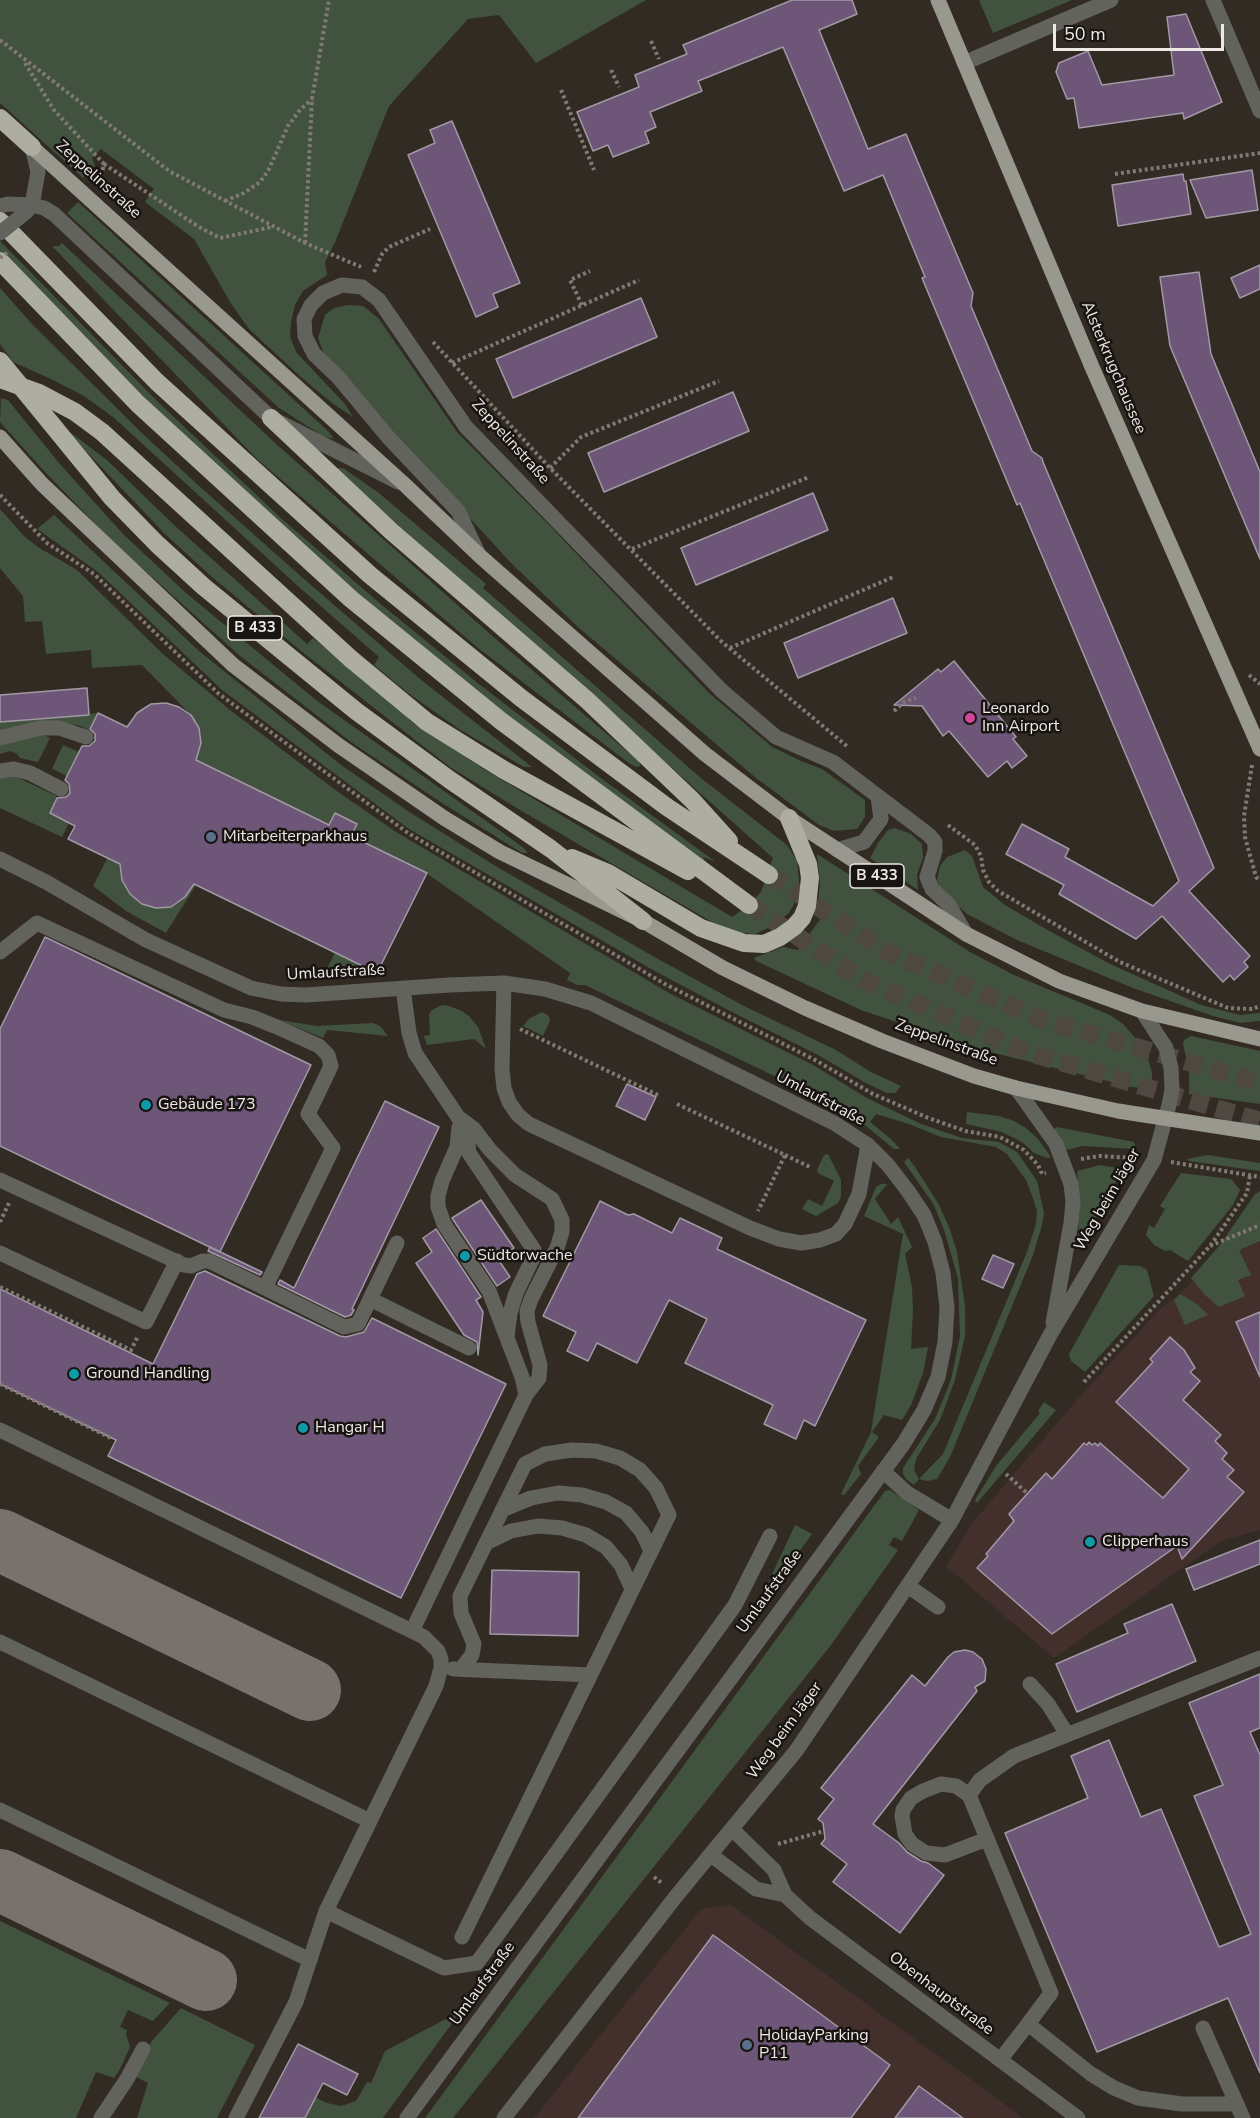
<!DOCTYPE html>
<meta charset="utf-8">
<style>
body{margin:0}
#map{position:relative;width:1260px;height:2118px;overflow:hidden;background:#322b24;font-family:"Nunito Sans",sans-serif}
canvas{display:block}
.scale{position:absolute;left:1053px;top:24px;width:171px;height:27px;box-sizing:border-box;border:3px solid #eee9e4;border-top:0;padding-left:8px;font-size:18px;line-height:21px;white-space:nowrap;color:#eee9e4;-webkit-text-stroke:4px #181411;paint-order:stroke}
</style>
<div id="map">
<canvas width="1260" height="2118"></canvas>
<div class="scale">50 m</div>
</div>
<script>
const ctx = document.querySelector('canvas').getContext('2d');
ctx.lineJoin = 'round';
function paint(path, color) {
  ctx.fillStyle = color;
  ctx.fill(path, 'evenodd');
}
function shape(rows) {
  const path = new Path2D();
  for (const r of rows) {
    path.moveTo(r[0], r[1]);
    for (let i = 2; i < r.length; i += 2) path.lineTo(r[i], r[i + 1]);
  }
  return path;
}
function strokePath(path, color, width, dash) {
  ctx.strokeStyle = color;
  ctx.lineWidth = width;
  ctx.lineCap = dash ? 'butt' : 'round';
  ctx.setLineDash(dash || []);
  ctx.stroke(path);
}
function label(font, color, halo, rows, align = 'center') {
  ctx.font = font + ' "Nunito Sans",sans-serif';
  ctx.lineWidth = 5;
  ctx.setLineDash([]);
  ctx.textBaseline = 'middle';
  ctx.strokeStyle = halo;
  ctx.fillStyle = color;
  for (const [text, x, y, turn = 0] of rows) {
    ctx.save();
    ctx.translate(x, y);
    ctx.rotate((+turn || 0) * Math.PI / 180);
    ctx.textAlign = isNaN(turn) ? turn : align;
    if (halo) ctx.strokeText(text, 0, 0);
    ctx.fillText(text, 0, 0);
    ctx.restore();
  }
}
paint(shape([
 [1260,1231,1260,1530,1221,1541,1054,1658,946,1566,973,1522,1082,1394,1159,1310,1180,1294,1228,1245],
 [731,1905,924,2046,941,2057,1023,2118,534,2118,701,1909]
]), '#432f2c');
paint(shape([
 [0,0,646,0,536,63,499,15,468,19,389,106,336,240,325,262,327,275,303,291,295,305,291,322,290,336,296,352,345,404,353,417,332,403,301,377,249,329,230,302,194,239,145,202,154,189,101,149,92,158,95,166,89,174,83,178,0,103],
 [979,0,1072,0,993,33],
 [78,202,328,431,334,439,323,436,279,408,67,213],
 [0,241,159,403,282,519,383,606,479,684,598,776,716,862,703,857,710,869,474,690,378,612,153,409,0,251],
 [62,243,274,442,490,634,635,758,640,763,640,766,637,767,630,764,478,648,257,459,52,246,59,246],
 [0,288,33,325,145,436,198,485,304,579,420,679,532,767,524,767,459,729,408,693,374,665,379,657,299,587,113,417,84,396,51,379,13,362,0,344],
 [348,305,363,306,379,319,457,432,552,528,708,692,772,747,801,761,822,769,865,800,865,817,857,829,834,831,819,825,756,778,578,627,510,562,391,432,323,352,318,338,325,315,334,308],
 [1,398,8,400,59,463,123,534,186,593,316,700,524,848,528,853,522,853,442,803,351,742,239,655,113,542,45,472,0,422],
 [63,427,107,460,173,524,307,644,313,638,407,715,409,720,487,771,732,917,749,905,761,892,773,858,339,472,338,468,343,468,379,493,486,584,483,588,702,779,787,845,797,861,799,881,796,900,789,913,772,926,755,934,729,932,520,810,450,767,301,651,212,577,164,533],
 [0,509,25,537,38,547,77,570,164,655,230,710,334,789,396,832,669,993,813,1065,867,1098,921,1124,962,1138,999,1142,1017,1152,1037,1181,1044,1213,1042,1225,1033,1255,950,1457,937,1479,927,1481,919,1479,914,1485,906,1479,903,1474,903,1468,935,1419,951,1380,960,1336,958,1278,944,1230,934,1205,904,1162,908,1158,915,1167,938,1203,949,1227,957,1252,965,1306,965,1336,955,1380,940,1420,916,1459,914,1470,919,1479,943,1454,1027,1252,1036,1224,1037,1211,1033,1198,1026,1180,1007,1154,996,1147,941,1137,909,1124,876,1114,870,1122,891,1139,900,1149,894,1149,866,1126,818,1097,585,985,577,985,567,980,570,973,426,873,351,836,356,823,335,813,329,825,196,760,191,715,142,665,92,668,91,650,46,654,42,621,25,622,23,596,0,568],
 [54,515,199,651,341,765,408,811,497,867,658,959,744,1006,836,1050,869,1071,901,1086,895,1093,887,1093,866,1083,818,1055,730,1011,653,970,409,829,222,690,98,572,37,529],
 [98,713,89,730,81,726,59,722,0,732,0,722],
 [39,733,50,738,38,762,20,758,16,753,10,751,0,754,0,743],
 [63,745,79,752,67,776,52,769],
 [14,776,57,796,50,813,69,823,62,837,0,808,0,777],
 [895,828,911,834,922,844,923,858,917,874,918,890,870,858,878,843,888,830],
 [114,845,125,850,122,880,130,894,142,904,156,908,171,907,194,884,196,885,166,933,126,911,93,886],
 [965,850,972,856,983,887,1005,905,1044,928,1108,963,1201,1005,1240,1015,1260,1013,1260,1021,1241,1023,1213,1016,1133,988,1017,940,967,914,941,891,937,880,940,866,947,857],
 [817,854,970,952,1014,975,1110,1015,1123,1024,1137,1040,1148,1059,1152,1072,1152,1081,1142,1088,1132,1087,978,1049,861,1010,756,961,754,958,783,947,798,950,824,914,818,901,820,884],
 [335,953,377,973,322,978],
 [442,1005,449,1006,462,1011,469,1016,478,1027,486,1049,474,1039,427,1045,424,1036,430,1035,429,1014,432,1010],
 [542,1012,549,1016,550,1021,543,1036,523,1026,530,1018],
 [279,1020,317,1026,373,1023,380,1026,388,1036,327,1030,323,1038],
 [1191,1036,1260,1051,1260,1104,1189,1094,1189,1067,1183,1045,1184,1040],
 [967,1112,999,1116,1014,1121,1026,1128,1038,1139,1051,1157,1047,1158,1034,1153,1022,1142,1002,1132,966,1124],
 [1057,1127,1134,1142,1135,1146,1134,1149,1082,1146,1067,1150,1055,1132,1055,1128],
 [828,1154,841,1180,841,1196,838,1203,816,1216,802,1209,808,1199,822,1206,834,1181,818,1173,817,1170,824,1155],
 [1208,1155,1260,1163,1260,1171,1189,1161,1187,1159],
 [1100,1165,1123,1169,1084,1240,1081,1241,1078,1237,1080,1205,1077,1171],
 [1181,1173,1231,1179,1240,1190,1233,1205,1188,1261,1170,1250,1165,1251,1154,1245,1146,1235,1149,1225,1154,1228,1165,1209,1160,1206],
 [881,1184,887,1184,875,1199,891,1224,898,1217,912,1247,905,1254,912,1287,913,1310,911,1349,928,1347,923,1373,911,1405,902,1420,884,1415,872,1432,879,1437,858,1466,861,1474,844,1495,841,1494,871,1432,903,1234,864,1216,876,1187],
 [1260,1191,1260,1241,1239,1250,1251,1275,1238,1280,1245,1296,1219,1307,1205,1295,1191,1278,1220,1245,1255,1194],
 [1119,1265,1140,1266,1147,1270,1154,1296,1085,1372,1071,1361,1069,1354],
 [1180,1294,1197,1304,1208,1315,1185,1325,1174,1300],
 [1044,1402,1056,1410,977,1503,975,1500,996,1466,1040,1413,1038,1411],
 [890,1490,919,1510,902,1541,894,1537,889,1545,898,1550,831,1645,453,2118,425,2118,885,1491],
 [795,1525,812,1534,755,1611],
 [0,1921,170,2003,153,2021,128,2010,120,2027,127,2030,126,2034,130,2047,120,2069,114,2078,96,2072,76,2118,0,2118],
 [181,2008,255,2045,217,2118,137,2118,148,2083,134,2076,151,2042],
 [461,2011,383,2118,305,2118,315,2097,327,2103,341,2106,356,2101,367,2082,371,2083,385,2051]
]), '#41533e');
strokePath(shape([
 [0,1540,310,1690],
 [0,1880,206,1980]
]), '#79726c', 62);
const building = shape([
 [792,0,852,0,857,14,819,30,868,149,906,134,973,293,971,306,1032,451,1042,458,1043,462,1214,868,1189,891,1250,956,1244,962,1248,967,1234,980,1230,975,1223,982,1162,916,1136,939,1059,894,1064,885,1006,854,1022,824,1069,849,1065,857,1153,906,1179,881,1020,503,1017,505,922,278,925,277,883,175,844,191,783,47,698,81,702,91,650,112,656,127,645,132,649,143,613,157,608,145,593,151,577,112,639,87,635,75,687,54,683,45,792,0],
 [1186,14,1222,102,1184,119,1183,113,1079,128,1074,98,1067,99,1056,72,1059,63,1088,51,1102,85,1174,75,1167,17,1186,14],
 [452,121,520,283,493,294,498,307,476,317,408,155,435,143,430,130,452,121],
 [1252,170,1258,210,1206,218,1190,180,1252,170],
 [1183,174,1184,181,1186,181,1191,214,1118,226,1112,185,1183,174],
 [1260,265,1260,289,1240,298,1231,278,1260,265],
 [1199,272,1211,354,1260,472,1260,559,1170,346,1160,277,1199,272],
 [641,298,657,337,513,398,496,359,641,298],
 [733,392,749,431,604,492,588,453,733,392],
 [813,493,828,530,696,585,681,548,813,493],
 [893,598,907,633,798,678,784,643,893,598],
 [954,661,1016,737,1013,739,1027,756,1012,768,1007,761,988,777,949,731,943,736,922,706,894,705,938,669,941,672,954,661],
 [87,688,89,715,0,722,0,695,87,688],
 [166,703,179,707,191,715,199,728,201,743,196,760,329,825,335,813,357,824,351,836,427,873,377,973,194,884,185,897,171,907,156,908,142,904,130,894,122,880,120,864,68,839,75,826,50,813,57,798,66,797,70,793,69,784,65,780,82,746,89,746,95,741,95,734,90,729,98,713,127,727,137,713,151,704,166,703],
 [45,937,311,1065,220,1252,0,1146,0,1029,45,937],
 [627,1084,656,1097,645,1120,616,1106,627,1084],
 [385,1101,439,1127,352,1309,354,1310,351,1315,345,1317,278,1284,280,1280,294,1288,385,1101],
 [481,1200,514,1248,498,1259,510,1277,497,1286,452,1218,481,1200],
 [600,1201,628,1215,634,1214,672,1233,680,1218,722,1238,717,1249,866,1320,815,1426,804,1420,796,1439,764,1424,773,1405,685,1363,707,1319,669,1300,637,1363,597,1343,588,1361,567,1351,576,1332,543,1316,600,1201],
 [436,1229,481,1297,476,1300,483,1312,478,1355,477,1342,464,1335,416,1263,432,1252,423,1238,436,1229],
 [210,1247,262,1272,260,1275,208,1251,210,1247],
 [993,1255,1014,1264,1003,1288,982,1279,993,1255],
 [205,1271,340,1336,346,1337,364,1332,372,1318,506,1384,401,1598,108,1456,116,1440,0,1384,0,1289,153,1364,197,1274,205,1271],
 [1260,1312,1260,1377,1236,1322,1260,1312],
 [1170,1337,1184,1350,1195,1368,1190,1372,1200,1381,1183,1400,1221,1435,1215,1441,1227,1453,1222,1459,1234,1470,1227,1477,1244,1492,1182,1559,1177,1546,1052,1634,977,1568,988,1556,986,1554,1014,1521,1009,1514,1046,1473,1052,1479,1084,1443,1087,1445,1089,1442,1092,1445,1095,1443,1098,1446,1100,1443,1163,1498,1189,1469,1116,1402,1153,1362,1150,1359,1170,1337],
 [1260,1540,1260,1564,1194,1590,1186,1569,1260,1540],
 [492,1570,579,1572,578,1636,490,1634,492,1570],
 [1172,1604,1196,1661,1077,1712,1056,1664,1128,1633,1124,1624,1172,1604],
 [965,1650,973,1652,982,1659,986,1669,985,1681,975,1687,977,1691,873,1824,899,1843,907,1852,921,1861,928,1863,944,1875,900,1933,833,1882,847,1864,821,1844,825,1839,823,1823,818,1819,834,1799,821,1788,912,1675,925,1686,948,1657,954,1652,965,1650],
 [1260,1674,1260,1728,1250,1732,1260,1755,1260,2073,1228,1998,1097,2052,1005,1833,1088,1798,1071,1756,1109,1740,1141,1817,1161,1809,1219,1947,1251,1934,1194,1796,1223,1785,1189,1703,1260,1674],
 [713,1935,890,2065,851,2118,578,2118,713,1935],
 [298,2044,358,2074,347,2095,323,2083,305,2118,259,2118,298,2044],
 [919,2086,963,2118,895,2118,919,2086]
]);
paint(building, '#6d5678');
strokePath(building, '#a19aa5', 1.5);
strokePath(shape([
 [769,875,886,951,1040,1019,1260,1083],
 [749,905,866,981,1027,1052,1260,1121]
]), '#4e4841', 18, [18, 9]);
strokePath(shape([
 [0,40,169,171,305,243,361,267],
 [651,41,659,59],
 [25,63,54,110,104,164,101,176,96,180],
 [611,70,619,87],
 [561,90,594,170],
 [104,164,199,227,220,238,272,227],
 [1115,174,1260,153],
 [225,201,244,193,260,182,268,171,288,126,300,110,312,99],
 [305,243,312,99,329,0],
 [374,272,382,254,389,247,430,229],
 [582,305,570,280,590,271],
 [433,342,550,468,722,642,848,747],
 [452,363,639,280],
 [550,468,581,437,719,381],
 [0,495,47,543,94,574,219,694,408,833,665,984,817,1061,873,1094,926,1117,965,1131,1000,1137,1024,1150,1038,1165,1042,1174,1046,1173],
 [632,549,809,477],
 [730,648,893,577],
 [1249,675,1260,684],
 [894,711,904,702,916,698],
 [1252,765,1244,816,1245,837,1256,877,1260,881],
 [948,825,975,845,981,856,983,870,989,882,998,891,1120,962,1228,1008,1252,1009,1260,1006],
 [520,1029,660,1096],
 [677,1104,785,1155,758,1211],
 [785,1155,812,1168],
 [1081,1159,1100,1156,1134,1158],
 [1171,1162,1260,1177],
 [0,1222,9,1203],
 [1210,1246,1260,1225],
 [0,1287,131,1350,138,1336],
 [1084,1382,1210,1246,1247,1193,1250,1175],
 [0,1384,113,1439],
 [1006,1474,1028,1494],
 [778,1844,824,1831],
 [654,1877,663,1884]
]), '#817a74', 4, [3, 3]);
strokePath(shape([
 [1213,0,1260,111],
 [964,63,1111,0],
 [0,206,8,204,32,205,44,208,54,214,271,418,398,482],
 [26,212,32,205,38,172,32,147],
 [479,555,458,511,388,437,338,377,314,354,305,336,304,319,311,305,323,293,342,285,362,287,379,300,466,427,722,691,776,737,833,762,929,835,935,842,935,851,927,877,932,889,949,905,966,934],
 [0,738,40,728,59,728,86,737],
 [0,771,14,769,30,773,61,789],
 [837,850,864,842,881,819,878,797],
 [0,859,46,882,146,940,251,988,281,994,306,995,449,985,504,983,545,989,591,1003,834,1123,868,1145,888,1165,908,1191,924,1215,935,1242,943,1273,947,1308,945,1342,938,1377,924,1410,904,1443,407,2118],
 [0,952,37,923,224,1010,252,1017,277,1027,319,1046,328,1055,331,1066,308,1114,333,1148,265,1288,344,1327,358,1324,397,1243],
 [504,983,502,1069,504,1088,509,1102,518,1115,529,1124,750,1228,779,1239,801,1243,820,1240,836,1234,845,1224,859,1194,868,1145],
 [403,988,409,1033,415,1053,458,1117,467,1135,469,1153,534,1250,534,1256,516,1293,510,1313,507,1337],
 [1016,1088,1056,1144,1071,1184,1073,1202,1071,1223,1053,1323],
 [459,1127,457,1147,442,1181,438,1196,438,1207,444,1224,489,1291,522,1377,526,1395],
 [0,1180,184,1265,191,1266,203,1261,209,1261,265,1288],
 [0,1253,146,1322,177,1261],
 [370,1299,469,1348],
 [0,1430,424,1637,438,1651,441,1659,441,1668,436,1686,326,1911,296,2002,236,2118],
 [883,1471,907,1493,952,1520],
 [502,1510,531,1498,558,1493,582,1495,606,1502,626,1513,642,1532,651,1551],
 [486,1543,511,1531,538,1526,562,1528,586,1535,606,1547,621,1565,632,1589],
 [908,1586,938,1607],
 [412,1631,526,1395,539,1378,540,1365,528,1322,527,1311,531,1299,557,1248,562,1232,562,1220,552,1199,515,1175,490,1150,474,1129,458,1117],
 [0,1642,370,1821],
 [453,1669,590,1675],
 [461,1669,472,1655,474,1644,461,1613,460,1596,525,1464,545,1454,572,1450,596,1451,620,1458,640,1470,656,1488,669,1515,462,1937],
 [1030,1684,1048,1704,1067,1734],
 [969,1795,956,1786,941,1784,923,1791,911,1798,903,1810,902,1816,905,1834,912,1844,926,1853,945,1855,987,1839],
 [0,1810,310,1960],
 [732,1829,774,1870,785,1895,810,1918,1078,2118],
 [711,1855,756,1889,785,1895],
 [326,1911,444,1968,477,1963,735,1605,770,1536],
 [1028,2024,1051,1993,969,1795,980,1780,1014,1756,1260,1658],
 [1203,2028,1243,2118],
 [1000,2060,1028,2024,1091,2074,1114,2088,1138,2098,1182,2104,1237,2104],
 [101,2118,127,2079,143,2049],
 [504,2118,677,1895,796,1751,952,1520,1050,1335,1154,1160,1169,1105,1172,1090,1171,1068,1166,1048,1142,1011]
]), '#63635e', 15);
strokePath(shape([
 [938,0,1092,367,1260,749],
 [32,147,404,484,481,557,705,754,789,818,966,934,1059,981,1142,1011,1260,1039],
 [0,437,42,484,233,665,338,745,444,818,500,852,643,921,723,968,805,1008,882,1041,974,1076,1016,1088,1118,1111,1260,1133]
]), '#99988e', 15);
strokePath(shape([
 [0,118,32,147],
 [0,221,157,382,370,575,521,698,667,807,769,875],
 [0,261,138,404,351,599,501,721,749,905],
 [0,361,112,498,157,544,204,587,356,711,450,780,551,849,643,921],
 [271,418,391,531,588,701,692,800,729,841],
 [351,659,427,722,504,770,688,871],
 [572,858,608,873,701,928,744,943,764,944,780,937,794,927,802,918,807,906,810,878,808,864,789,818]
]), '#aeada1', 18);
strokePath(shape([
 [0,258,9,251]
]), '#817a74', 4, [3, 3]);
strokePath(shape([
 [0,233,25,213]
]), '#63635e', 15);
strokePath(shape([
 [0,379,39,393,75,412,102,432,351,659]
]), '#aeada1', 18);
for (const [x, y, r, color] of [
 [970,718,6,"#d1479c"],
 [211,837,6,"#5c6f8a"],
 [146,1105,6,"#0f9aa8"],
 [465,1256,6,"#0f9aa8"],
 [74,1374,6,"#0f9aa8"],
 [303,1428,6,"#0f9aa8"],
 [1090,1542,6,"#0f9aa8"],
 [747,2045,6,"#5c6f8a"]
]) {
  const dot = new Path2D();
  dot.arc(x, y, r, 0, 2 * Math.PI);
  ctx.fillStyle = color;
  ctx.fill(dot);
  strokePath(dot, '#181411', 2);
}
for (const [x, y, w] of [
 [255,628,54],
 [877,876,54]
]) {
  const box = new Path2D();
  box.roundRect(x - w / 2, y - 12, w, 24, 4.5);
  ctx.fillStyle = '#181411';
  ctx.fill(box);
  strokePath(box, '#eee9e4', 1.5);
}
label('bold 15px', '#eee9e4', null, [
 ["B 433",255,628],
 ["B 433",877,876]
]);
label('16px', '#eee9e4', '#181411', [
 ["Zeppelinstraße",98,180,42],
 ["Alsterkrugchaussee",1113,368,67],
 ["Zeppelinstraße",510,442,48],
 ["Umlaufstraße",336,973,-3],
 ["Zeppelinstraße",946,1043,20],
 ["Umlaufstraße",820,1099,28],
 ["Weg beim Jäger",1108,1200,-60],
 ["Umlaufstraße",770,1592,-54],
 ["Weg beim Jäger",785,1731,-54],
 ["Umlaufstraße",483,1984,-54],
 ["Obenhauptstraße",941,1994,37]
]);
label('16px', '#eee9e4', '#181411', [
 ["Leonardo",982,709],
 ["Inn Airport",982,727],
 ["Mitarbeiterparkhaus",223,837],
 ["Gebäude 173",158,1105],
 ["Südtorwache",477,1256],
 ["Ground Handling",86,1374],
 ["Hangar H",315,1428],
 ["Clipperhaus",1102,1542],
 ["HolidayParking",759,2036],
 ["P11",759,2054]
], 'left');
</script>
